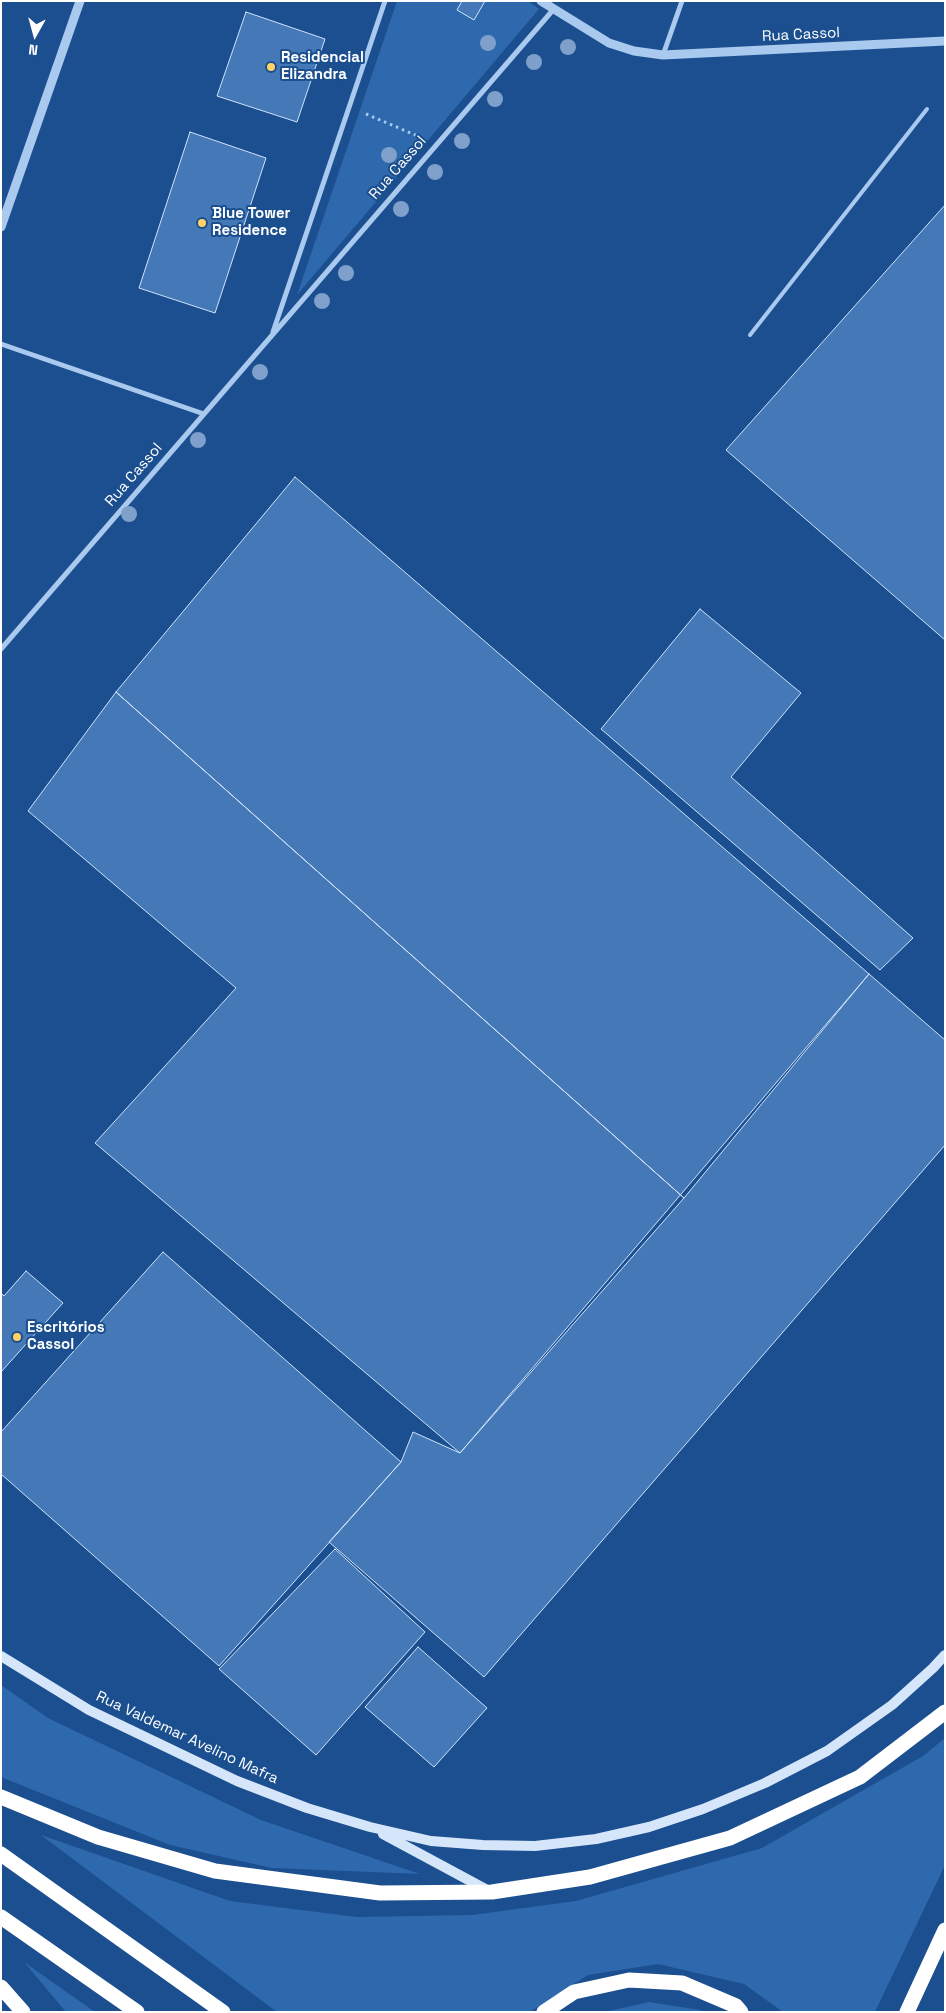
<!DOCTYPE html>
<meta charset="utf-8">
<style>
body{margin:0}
#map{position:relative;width:946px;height:2013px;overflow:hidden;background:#1b4f8f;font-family:"Space Grotesk",sans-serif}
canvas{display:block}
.frame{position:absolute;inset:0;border:2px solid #fff;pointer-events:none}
.north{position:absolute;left:10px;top:10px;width:50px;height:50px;-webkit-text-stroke:4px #1b4f8f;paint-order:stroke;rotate:187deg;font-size:14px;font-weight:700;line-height:20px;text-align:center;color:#fff}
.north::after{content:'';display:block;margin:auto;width:18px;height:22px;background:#fff;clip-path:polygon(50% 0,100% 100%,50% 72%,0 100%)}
</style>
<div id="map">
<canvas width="946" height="2013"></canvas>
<div class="frame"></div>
<div class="north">N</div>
</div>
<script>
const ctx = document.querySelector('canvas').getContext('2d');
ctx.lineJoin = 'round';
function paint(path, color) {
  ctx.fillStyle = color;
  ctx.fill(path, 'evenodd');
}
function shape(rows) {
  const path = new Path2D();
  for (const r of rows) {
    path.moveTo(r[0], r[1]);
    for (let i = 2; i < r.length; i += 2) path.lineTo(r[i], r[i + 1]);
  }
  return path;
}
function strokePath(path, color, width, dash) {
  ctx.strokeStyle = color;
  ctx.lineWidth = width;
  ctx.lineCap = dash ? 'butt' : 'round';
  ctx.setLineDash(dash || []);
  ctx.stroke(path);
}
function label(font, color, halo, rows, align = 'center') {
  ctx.font = font + ' "Space Grotesk",sans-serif';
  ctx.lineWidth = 4;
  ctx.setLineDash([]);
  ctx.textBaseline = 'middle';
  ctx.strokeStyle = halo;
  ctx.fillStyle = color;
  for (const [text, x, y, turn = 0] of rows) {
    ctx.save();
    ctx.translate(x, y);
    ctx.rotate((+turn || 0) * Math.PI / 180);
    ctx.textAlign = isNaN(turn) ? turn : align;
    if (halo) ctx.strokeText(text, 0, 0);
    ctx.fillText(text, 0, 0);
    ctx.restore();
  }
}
paint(shape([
 [397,1,528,1,539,9,297,295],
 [1,1685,48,1718,261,1820,420,1874,272,1868,170,1845,1,1777],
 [945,1738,945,1865,875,2012,783,2012,744,1984,658,1964,588,1975,530,2012,277,2012,41,1835,230,1901,357,1917,472,1915,576,1901,762,1848,923,1756],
 [24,1962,95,2012,66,2012],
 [649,2002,700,2010,702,2012,604,2012]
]), '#2e69ad');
const building = shape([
 [462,1,485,1,474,20,457,10,462,1],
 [246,12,325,39,297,122,217,96,246,12],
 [190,132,266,158,215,313,139,288,190,132],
 [945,205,945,640,726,450,945,205],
 [295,477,869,974,684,1198,116,692,295,477],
 [700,609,801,693,731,777,913,938,880,970,601,729,700,609],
 [116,692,684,1198,460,1453,95,1143,236,988,28,811,116,692],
 [869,974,945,1040,945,1145,484,1677,329,1542,401,1462,413,1432,460,1453,869,974],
 [163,1252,401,1462,219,1666,1,1474,1,1432,163,1252],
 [26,1271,63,1303,1,1372,1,1293,4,1296,26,1271],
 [335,1549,425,1632,316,1755,219,1669,335,1549],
 [418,1647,487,1708,434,1767,365,1707,418,1647]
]);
paint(building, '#4478b7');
strokePath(building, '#cfe3fa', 1);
strokePath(shape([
 [366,114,420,137]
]), '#a9c9ee', 3, [2.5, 4]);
strokePath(shape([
 [750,335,927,109]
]), '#a9c9ee', 4);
strokePath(shape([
 [663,55,682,1],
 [273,332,385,1],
 [1,344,204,414],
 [1,649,553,10]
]), '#a9c9ee', 5);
strokePath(shape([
 [541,1,609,43,634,51,663,55,945,41],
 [1,227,80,1]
]), '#a9c9ee', 9);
strokePath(shape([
 [1,1656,89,1710,237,1781,307,1808,370,1827,431,1841,483,1845,535,1846,596,1839,649,1827,703,1809,765,1783,827,1751,892,1705,933,1668,945,1655],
 [383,1834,489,1891]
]), '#d6e6fa', 10);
strokePath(shape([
 [1,1797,98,1837,215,1871,380,1893,492,1892,590,1877,730,1838,860,1777,945,1712],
 [1,1854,223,2012],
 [1,1917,137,2012],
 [1,1987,23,2012],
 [544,2012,574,1992,629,1980,682,1983,736,2006,741,2012],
 [907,2012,945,1930]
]), '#fff', 15);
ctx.fillStyle = '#7ea0ca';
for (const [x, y] of [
 [488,43],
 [568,47],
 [534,62],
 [495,99],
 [462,141],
 [389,155],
 [435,172],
 [401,209],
 [346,273],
 [322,301],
 [260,372],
 [198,440],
 [129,514]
]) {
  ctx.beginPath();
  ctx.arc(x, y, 8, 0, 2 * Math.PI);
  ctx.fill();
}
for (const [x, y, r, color] of [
 [271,67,5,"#ffd166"],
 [202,223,5,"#ffd166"],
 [17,1337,5,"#ffd166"]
]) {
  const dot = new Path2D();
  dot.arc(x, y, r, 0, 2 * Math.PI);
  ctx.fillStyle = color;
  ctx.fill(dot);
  strokePath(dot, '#1b4f8f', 2);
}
label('15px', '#fff', '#1b4f8f', [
 ["Rua Cassol",801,35,-3],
 ["Rua Cassol",398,168,-49],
 ["Rua Cassol",134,475,-49],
 ["Rua Valdemar Avelino Mafra",187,1738,25]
]);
label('bold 15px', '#fff', '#1b4f8f', [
 ["Residencial",281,58],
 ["Elizandra",281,75],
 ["Blue Tower",212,214],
 ["Residence",212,231],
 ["Escritórios",27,1328],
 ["Cassol",27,1345]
], 'left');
</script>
